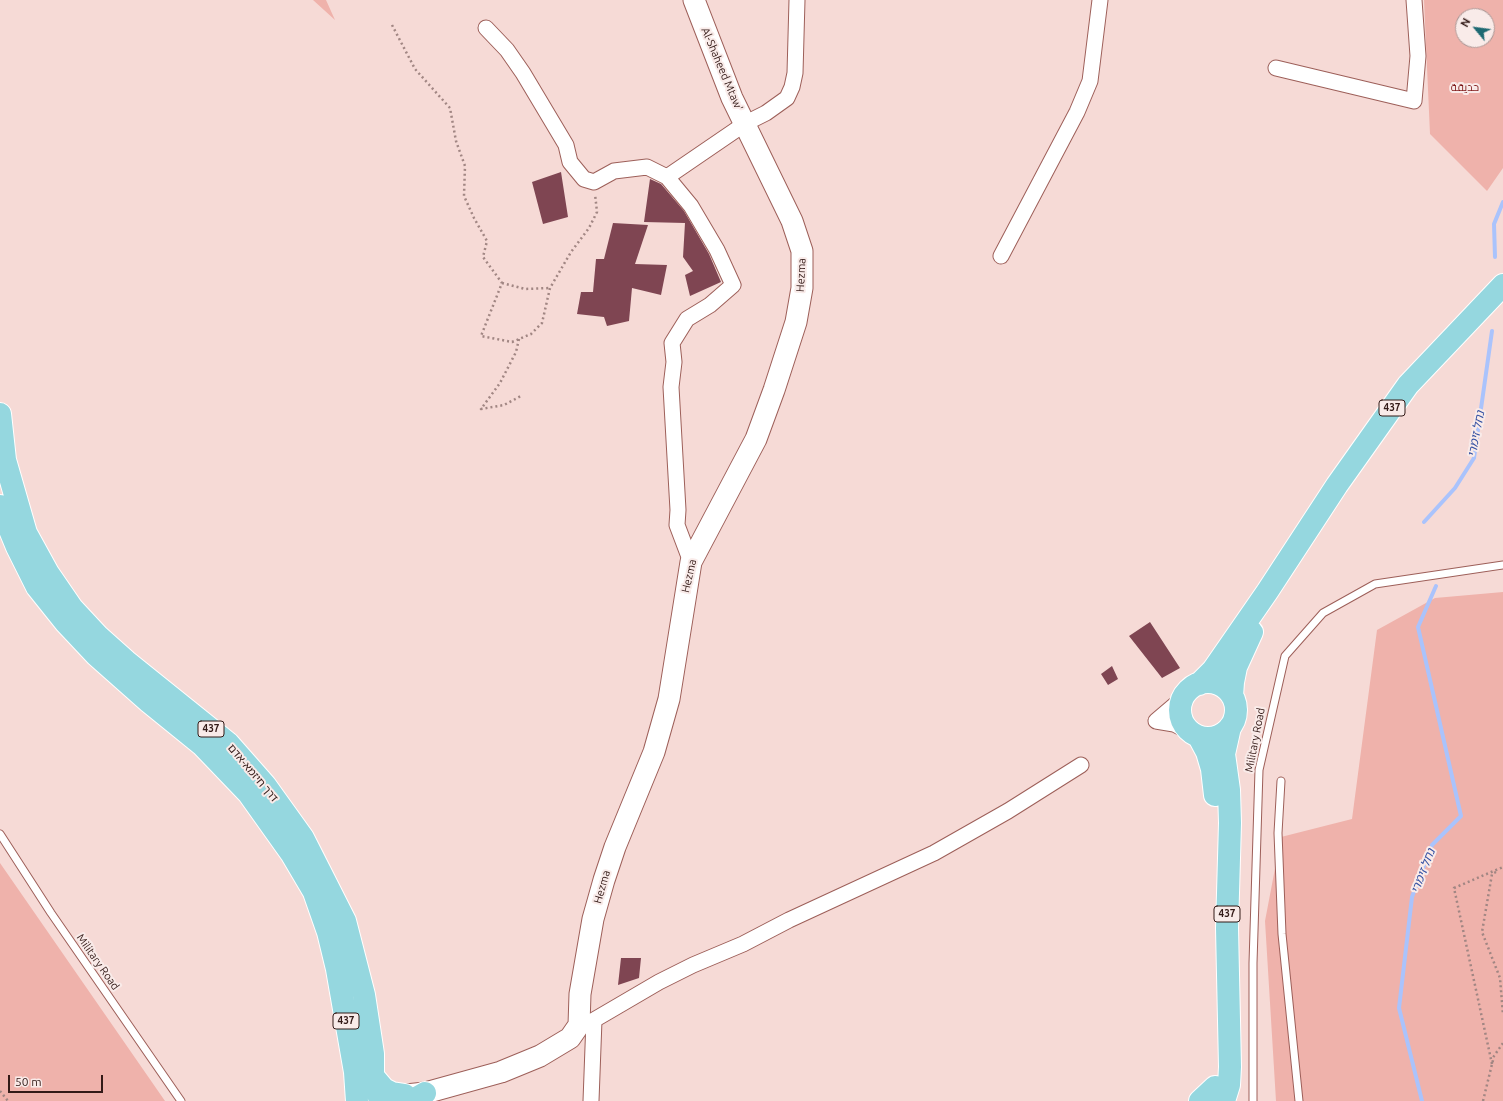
<!DOCTYPE html>
<meta charset="utf-8">
<style>
body{margin:0}
#map{position:relative;width:1503px;height:1101px;overflow:hidden;background:#f6dad6;font-family:Ubuntu,sans-serif}
canvas{display:block}
.north{position:absolute;left:1455px;top:8px;width:40px;height:40px;box-sizing:border-box;background:#f9ebe9;border:1px solid #aa9795;border-radius:50%;rotate:299deg;font-size:11px;font-weight:700;line-height:16px;text-align:center;color:#331a17}
.north::after{content:'';display:block;margin:auto;width:14px;height:18px;background:#1e6972;clip-path:polygon(50% 0,100% 100%,50% 72%,0 100%)}
.scale{position:absolute;left:8px;top:1075px;width:95px;height:18px;box-sizing:border-box;border:2px solid #331a17;border-top:0;padding-left:5px;font-size:12px;line-height:14px;white-space:nowrap;color:#331a17;-webkit-text-stroke:3px #f9ebe9;paint-order:stroke}
</style>
<div id="map">
<canvas width="1503" height="1101"></canvas>
<div class="north">N</div>
<div class="scale">50 m</div>
</div>
<script>
const ctx = document.querySelector('canvas').getContext('2d');
ctx.lineJoin = 'round';
function paint(path, color) {
  ctx.fillStyle = color;
  ctx.fill(path, 'evenodd');
}
function shape(rows) {
  const path = new Path2D();
  for (const r of rows) {
    if (r.length === 3) {
      path.moveTo(r[0] + r[2], r[1]);
      path.arc(r[0], r[1], r[2], 0, 2 * Math.PI);
      continue;
    }
    path.moveTo(r[0], r[1]);
    for (let i = 2; i < r.length; i += 2) path.lineTo(r[i], r[i + 1]);
  }
  return path;
}
function strokePath(path, color, width, dash) {
  ctx.strokeStyle = color;
  ctx.lineWidth = width;
  ctx.lineCap = dash ? 'butt' : 'round';
  ctx.setLineDash(dash || []);
  ctx.stroke(path);
}
function label(font, color, halo, rows, align = 'center') {
  ctx.font = font + ' Ubuntu,Cairo,"Noto Sans Hebrew",sans-serif';
  ctx.lineWidth = 4;
  ctx.setLineDash([]);
  ctx.textBaseline = 'middle';
  ctx.strokeStyle = halo;
  ctx.fillStyle = color;
  for (const [text, x, y, turn = 0] of rows) {
    ctx.save();
    ctx.translate(x, y);
    ctx.rotate((+turn || 0) * Math.PI / 180);
    ctx.textAlign = isNaN(turn) ? turn : align;
    if (halo) ctx.strokeText(text, 0, 0);
    ctx.fillText(text, 0, 0);
    ctx.restore();
  }
}
paint(shape([
 [313,0,326,0,335,20],
 [1424,0,1503,0,1503,168,1487,191,1430,134],
 [1463,16,1487,16,1487,40,1463,40],
 [1503,592,1503,1101,1276,1101,1265,921,1281,837,1352,819,1377,630,1435,598],
 [0,863,165,1101,0,1101]
]), '#efb2ab');
strokePath(shape([
 [1495,257,1494,224,1503,202],
 [1424,522,1455,488,1474,458,1492,331],
 [1422,1101,1399,1008,1412,897,1432,845,1461,816,1418,627,1436,586]
]), '#aac3fc', 4);
paint(shape([
 [561,172,568,217,543,224,532,182],
 [650,179,661,184,684,211,709,254,721,282,690,296,685,275,693,271,683,257,685,223,644,222],
 [613,223,648,225,635,264,667,265,661,295,632,288,629,321,607,326,604,317,577,314,581,292,593,292,596,259,604,259],
 [1150,622,1180,668,1162,678,1129,636],
 [1112,666,1118,679,1108,685,1101,674],
 [621,958,641,958,639,978,618,985]
]), '#7f4552');
const lane = shape([
 [1281,781,1278,833,1282,934,1299,1101],
 [0,834,51,913,181,1101],
 [1253,1101,1253,963,1259,770,1285,656,1323,613,1375,584,1503,565]
]);
const street = shape([
 [486,28,507,50,523,73,566,145,570,162,584,179,594,182,614,171,647,167,667,177,691,206,717,250,733,285,710,305,687,319,672,343,674,362,671,387,678,510,677,525,691,562],
 [1276,68,1414,101,1418,56,1414,0],
 [667,177,746,123,766,113,787,98,792,87,795,73,797,0],
 [1001,256,1077,112,1090,81,1100,0],
 [1156,721,1174,724,1190,732],
 [1156,721,1183,698],
 [579,1025,594,1020,659,982,693,965,743,944,789,920,934,853,1008,811,1081,765],
 [591,1101,594,1020]
]);
const secondary = shape([
 [406,1095,425,1093,501,1072,540,1056,570,1038,579,1025,580,994,593,919,604,880,615,847,654,752,669,699,691,562,756,439,774,390,796,322,802,288,802,251,792,221,732,98,694,0]
]);
const primary = shape([
 [0,414,5,460,26,533,48,573,72,608,98,636,126,661,228,743,265,785,303,838,345,921,364,995,373,1054,373,1076,380,1101],
 [0,506,17,547,37,587,65,622,96,655,149,702,202,745,249,794,291,853,314,892,328,932,337,969,355,1072,357,1101],
 [1208,710,28],
 [1199,684,1213,670,1267,592,1337,485,1408,385,1503,285],
 [1232,696,1233,682,1236,667,1252,632],
 [1199,737,1207,752,1212,769,1215,795],
 [373,1076,384,1089,392,1093,405,1095],
 [411,1101,425,1093],
 [1200,1101,1215,1087],
 [1224,1101,1229,1085,1230,1067,1227,928,1230,823,1229,790,1224,754,1230,727]
]);
strokePath(lane, '#9d5f59', 9);
strokePath(street, '#9d5f59', 17);
strokePath(secondary, '#9d5f59', 23);
strokePath(primary, '#fff', 24);
strokePath(shape([
 [392,25,415,69,450,108,456,141,465,166,464,196,474,218,487,241,483,257,502,283,481,336,512,342,531,334,542,323,550,288,571,252,589,228,597,212,595,194],
 [502,283,525,289,550,288],
 [519,339,516,352,500,383,481,409,504,405,521,396],
 [1496,872,1492,874,1482,932,1500,978,1503,1015],
 [1492,1064,1454,888,1503,867],
 [0,1091,8,1101],
 [1483,1101,1494,1056,1503,1043]
]), '#a18683', 2.5, [2, 3]);
strokePath(lane, '#fff', 7);
strokePath(street, '#fff', 15);
strokePath(secondary, '#fff', 21);
strokePath(primary, '#95d7df', 22);
for (const [x, y, w] of [
 [1392,408,26],
 [211,729,26],
 [1227,914,26],
 [346,1021,26]
]) {
  const box = new Path2D();
  box.roundRect(x - w / 2, y - 8, w, 16, 3);
  ctx.fillStyle = '#f9ebe9';
  ctx.fill(box);
  strokePath(box, '#331a17', 1);
}
label('bold 10px', '#331a17', null, [
 ["437",1392,408],
 ["437",211,729],
 ["437",1227,914],
 ["437",346,1021]
]);
label('11px', '#331a17', '#f9ebe9', [
 ["Al-Shaheed Mtaw'",722,69,67],
 ["Hezma",801,275,-87],
 ["Hezma",689,576,-77],
 ["Military Road",1255,740,-79],
 ["דרך חיזמא-אדם",253,773,50],
 ["Hezma",602,887,-74],
 ["Military Road",98,962,55]
]);
label('11px', '#7e1818', '#f9ebe9', [
 ["حديقة",1465,87]
]);
label('italic 12px', '#3451a3', '#f9ebe9', [
 ["נחל זימרי",1476,434,-79],
 ["נחל זימרי",1423,871,-69]
]);
</script>
